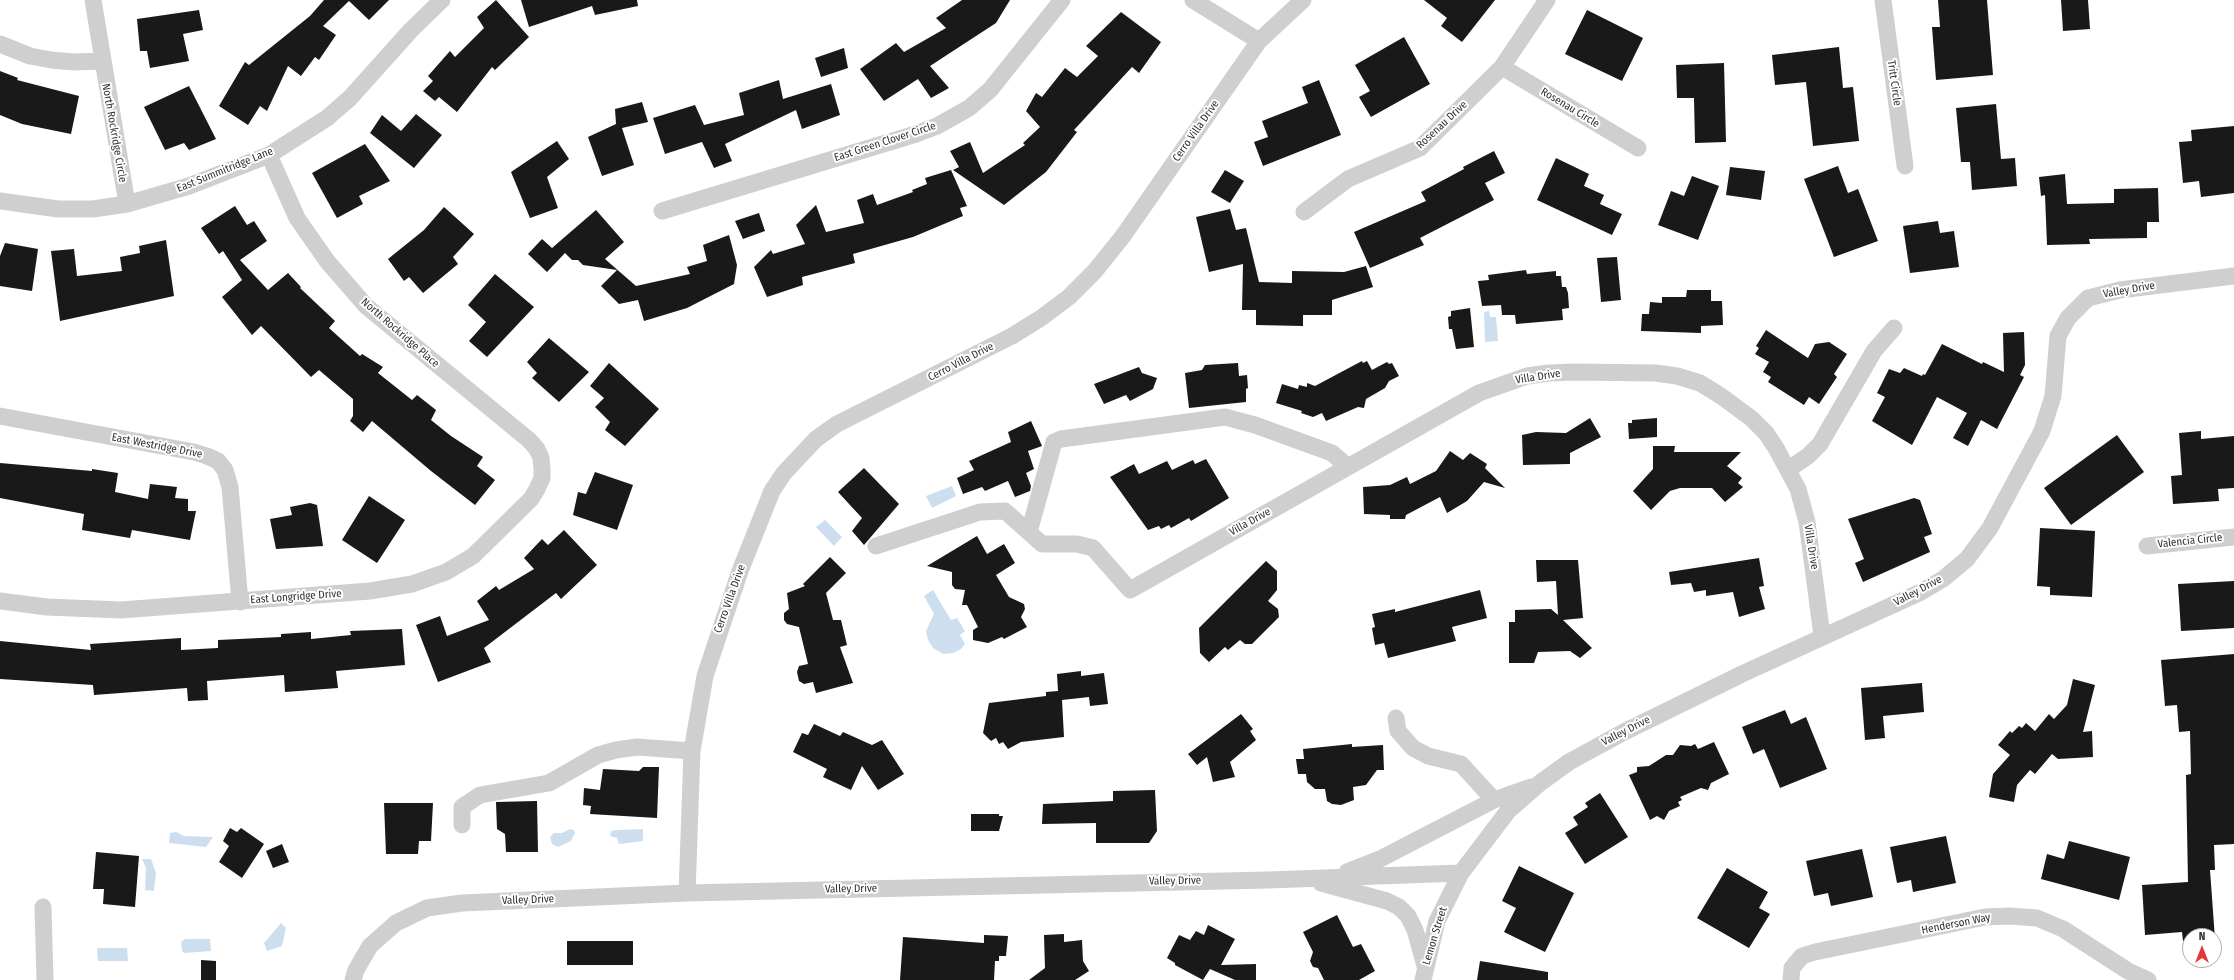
<!DOCTYPE html>
<style>
body{margin:0}
#map{position:relative;width:2234px;height:980px;overflow:hidden;background:#fff;font-family:"Fira Sans Condensed",sans-serif}
canvas{display:block}
.north{position:absolute;left:2182px;top:928px;width:40px;height:40px;box-sizing:border-box;background:#fff;border:1px solid #adadad;border-radius:50%;rotate:0deg;font-size:11px;font-weight:700;line-height:16px;text-align:center;color:#323232}
.north::after{content:'';display:block;margin:auto;width:14px;height:18px;background:#e83536;clip-path:polygon(50% 0,100% 100%,50% 72%,0 100%)}
</style>
<div id="map">
<canvas width="2234" height="980"></canvas>
<div class="north">N</div>
</div>
<script>
const ctx = document.querySelector('canvas').getContext('2d');
ctx.lineJoin = 'round';
function paint(path, color) {
  ctx.fillStyle = color;
  ctx.fill(path, 'evenodd');
}
function shape(rows) {
  const path = new Path2D();
  for (const r of rows) {
    path.moveTo(r[0], r[1]);
    for (let i = 2; i < r.length; i += 2) path.lineTo(r[i], r[i + 1]);
  }
  return path;
}
function strokePath(path, color, width, dash) {
  ctx.strokeStyle = color;
  ctx.lineWidth = width;
  ctx.lineCap = dash ? 'butt' : 'round';
  ctx.setLineDash(dash || []);
  ctx.stroke(path);
}
function label(font, color, halo, rows, align = 'center') {
  ctx.font = font + ' "Fira Sans Condensed",sans-serif';
  ctx.lineWidth = 4;
  ctx.setLineDash([]);
  ctx.textBaseline = 'middle';
  ctx.strokeStyle = halo;
  ctx.fillStyle = color;
  for (const [text, x, y, turn = 0] of rows) {
    ctx.save();
    ctx.translate(x, y);
    ctx.rotate((+turn || 0) * Math.PI / 180);
    ctx.textAlign = isNaN(turn) ? turn : align;
    if (halo) ctx.strokeText(text, 0, 0);
    ctx.fillText(text, 0, 0);
    ctx.restore();
  }
}
paint(shape([
 [1489,311,1490,317,1496,317,1498,341,1485,342,1484,312],
 [952,486,956,496,932,508,926,496],
 [825,520,842,537,834,546,816,527],
 [933,590,951,620,957,618,965,631,960,635,965,644,961,649,953,653,943,654,933,648,928,640,926,631,934,614,924,596],
 [570,829,574,830,575,833,571,841,558,847,552,844,550,837,554,833,562,833],
 [643,829,643,841,619,844,617,838,610,836,611,831,618,830],
 [176,832,184,836,213,837,206,847,169,843,170,833],
 [142,859,151,859,156,873,154,891,145,890,146,868],
 [281,923,286,928,282,946,267,951,264,943],
 [185,939,210,939,211,951,184,953,182,951,181,942],
 [97,948,127,948,128,961,98,961]
]), '#cddfee');
paint(shape([
 [324,0,389,0,369,20,349,1,323,26,336,35,319,60,315,57,301,76,288,66,267,111,260,106,248,125,219,106,245,62,249,65,310,16],
 [496,0,529,37,495,70,492,67,457,112,439,97,435,101,423,91,433,81,428,76,450,51,455,57,484,28,477,17],
 [521,0,637,0,638,6,595,15,592,6,529,27],
 [962,0,1010,0,996,23,930,66,949,88,931,98,918,79,884,101,860,69,896,43,904,52,946,28,936,18],
 [1424,0,1495,0,1462,42,1441,26,1447,18],
 [1938,0,1987,0,1993,75,1936,80,1932,27,1940,27],
 [2061,0,2088,0,2090,29,2063,31],
 [199,10,203,30,183,34,189,61,150,68,147,51,140,51,137,19],
 [1587,10,1643,38,1622,81,1565,54],
 [1121,12,1161,42,1139,73,1132,67,1074,130,1077,132,1046,172,1004,205,953,170,959,167,950,151,970,142,983,173,1025,145,1023,143,1040,127,1026,111,1036,93,1042,97,1065,68,1077,77,1098,56,1086,46],
 [1404,37,1430,84,1371,117,1359,97,1370,91,1355,65],
 [1839,47,1843,88,1853,87,1859,141,1813,146,1806,82,1775,85,1772,55],
 [844,48,848,68,821,77,815,58],
 [1724,63,1726,142,1695,143,1694,98,1677,98,1676,65],
 [0,71,18,78,17,80,79,96,71,134,22,124,0,115],
 [779,80,783,99,831,84,840,115,802,129,796,110,725,144,732,161,714,168,702,142,665,154,653,118,695,105,704,125,744,115,739,93],
 [1319,80,1341,135,1263,166,1254,142,1268,137,1262,121,1308,103,1302,87],
 [189,86,216,139,189,150,184,143,165,150,144,107],
 [642,102,648,122,622,128,634,165,602,176,588,137,616,124,615,109],
 [1996,104,2001,159,2015,158,2017,186,1972,190,1970,162,1961,162,1956,108],
 [416,114,442,135,414,168,370,133,382,115,401,131],
 [2234,126,2234,193,2201,197,2199,181,2183,183,2179,142,2192,141,2191,130],
 [557,141,569,159,547,177,558,208,530,218,511,172],
 [365,144,390,181,359,196,363,204,337,218,312,173],
 [1494,151,1505,173,1485,183,1494,200,1420,238,1424,245,1370,268,1354,232,1426,201,1421,192,1464,169,1463,167],
 [1556,158,1589,174,1584,186,1604,195,1600,204,1622,214,1612,235,1537,200],
 [1838,166,1848,193,1858,189,1878,241,1834,257,1804,179],
 [1730,167,1765,171,1761,200,1726,195],
 [951,170,967,206,960,208,963,216,913,237,853,254,855,263,802,277,803,285,767,297,754,267,771,250,773,254,805,244,796,225,816,205,826,232,864,223,857,200,873,194,877,205,913,192,912,190,927,184,925,178],
 [1225,170,1244,181,1230,203,1211,192],
 [2065,174,2067,204,2114,203,2114,189,2158,188,2159,222,2147,222,2147,238,2089,239,2090,244,2047,245,2045,195,2041,196,2039,177],
 [1692,176,1719,186,1698,240,1658,225,1671,191,1684,196],
 [235,206,247,225,254,221,267,241,240,260,268,290,288,273,301,287,300,288,335,321,329,328,360,356,362,354,383,367,378,373,412,400,417,395,436,410,431,420,451,436,483,457,477,466,495,480,475,505,431,471,372,421,363,432,350,421,353,416,353,399,319,370,311,377,261,326,252,335,222,297,242,280,223,251,219,254,201,228],
 [444,207,474,234,453,257,458,264,423,293,409,277,404,281,388,259,424,230],
 [1230,209,1236,230,1246,228,1259,282,1292,283,1292,271,1344,272,1366,266,1373,287,1332,300,1332,315,1303,315,1303,326,1256,325,1256,310,1242,310,1243,264,1209,272,1196,217],
 [596,210,624,242,605,259,636,286,690,274,687,267,707,261,703,245,729,235,737,265,734,284,687,308,644,321,638,300,619,304,601,286,617,270,583,265,578,260,572,260,565,253,547,272,528,254,542,239,552,248],
 [759,213,765,231,743,239,735,221],
 [1938,221,1940,233,1954,231,1959,267,1910,273,1903,226],
 [166,240,174,296,60,321,51,251,74,249,77,276,122,271,120,257,140,253,139,246],
 [5,243,38,249,32,291,0,286,0,256],
 [1617,257,1621,300,1601,302,1597,258],
 [1526,270,1527,274,1556,271,1556,276,1561,276,1562,287,1566,287,1568,293,1569,308,1562,309,1563,320,1516,324,1515,315,1502,315,1501,305,1482,306,1478,281,1489,280,1488,275],
 [495,274,534,307,487,357,469,341,486,322,468,305],
 [1687,290,1711,290,1711,301,1722,301,1723,325,1701,326,1701,333,1641,331,1642,314,1649,314,1650,302,1662,303,1662,297,1686,297],
 [1470,308,1474,347,1456,349,1452,329,1449,329,1448,317,1451,316,1451,311],
 [1766,330,1808,358,1815,344,1829,342,1847,354,1834,374,1837,377,1819,404,1809,397,1804,405,1768,382,1771,377,1763,372,1769,362,1755,354,1759,348,1756,346],
 [2024,332,2025,365,2020,375,2024,377,1997,429,1981,420,1968,446,1953,438,1967,413,1937,397,1912,445,1872,421,1885,397,1877,393,1889,369,1900,373,1904,368,1922,376,1923,374,1925,375,1942,344,1982,364,1983,362,2004,372,2003,333],
 [549,338,589,372,559,402,532,378,537,373,527,362],
 [1362,361,1363,363,1367,361,1372,370,1387,362,1389,364,1392,363,1399,376,1389,381,1385,388,1366,399,1364,408,1358,407,1326,421,1322,413,1313,417,1301,413,1302,411,1276,403,1282,384,1298,389,1299,385,1307,387,1307,383,1315,386],
 [609,363,659,409,625,446,605,430,610,422,595,407,604,398,590,386],
 [1238,363,1239,376,1247,375,1248,388,1246,389,1246,402,1189,408,1185,373,1202,370,1205,365],
 [1139,367,1142,373,1157,378,1153,389,1130,401,1126,395,1104,404,1094,384],
 [1590,418,1601,437,1570,453,1570,464,1523,465,1522,435,1536,432,1566,433],
 [1657,418,1657,437,1629,439,1628,423,1632,423,1632,420],
 [1031,421,1042,446,1028,451,1034,469,1026,473,1031,486,1030,491,1015,497,1008,481,985,491,982,487,963,494,957,478,974,470,969,461,1011,442,1008,432],
 [2201,431,2201,439,2234,436,2234,488,2218,489,2219,501,2173,504,2171,476,2182,475,2179,433],
 [2117,435,2144,472,2071,525,2044,488],
 [1653,446,1675,446,1674,452,1741,452,1727,466,1742,478,1738,483,1743,487,1725,502,1712,488,1680,488,1670,491,1651,510,1633,491,1653,469],
 [1450,451,1463,460,1470,453,1487,464,1485,468,1505,488,1484,482,1467,501,1447,513,1440,497,1406,515,1405,519,1390,519,1390,515,1364,514,1363,487,1390,485,1407,477,1410,484,1436,471],
 [1206,459,1229,498,1191,521,1189,518,1171,528,1169,525,1161,529,1159,526,1148,530,1110,477,1134,464,1139,474,1167,461,1172,470,1193,460,1195,464],
 [0,463,92,471,92,469,118,473,115,492,148,499,150,484,177,487,175,498,188,499,188,511,196,511,190,540,132,530,130,538,82,530,84,514,0,498],
 [864,468,899,504,864,545,852,531,862,518,838,492],
 [595,472,633,485,617,530,573,515,578,492,586,494],
 [369,496,405,520,377,563,342,540],
 [1914,498,1920,500,1932,534,1924,537,1930,552,1863,582,1855,563,1864,559,1848,519],
 [310,503,317,505,323,546,276,549,270,519,292,515,290,507],
 [2040,528,2095,531,2092,597,2050,595,2050,587,2037,586],
 [564,530,597,565,561,599,556,593,484,648,491,662,438,682,416,625,440,616,447,636,489,620,477,601,496,586,499,590,534,569,524,558,542,539,548,545],
 [977,536,987,554,1004,544,1015,563,996,575,1009,597,1024,604,1025,609,1021,617,1027,627,1004,639,1002,637,988,643,973,640,973,630,978,627,967,605,962,605,965,590,955,589,952,585,952,572,927,566],
 [830,557,846,573,826,593,833,620,841,620,847,645,840,647,853,683,816,693,813,682,804,684,799,681,797,672,799,666,808,664,799,627,787,624,784,620,784,613,789,609,787,593,805,586,803,584],
 [1759,558,1764,586,1759,587,1765,609,1739,617,1733,592,1706,596,1706,590,1694,592,1691,583,1671,585,1669,572],
 [1536,560,1578,560,1583,618,1563,620,1592,648,1580,658,1570,651,1538,652,1534,663,1509,663,1509,622,1515,622,1515,610,1551,609,1558,615,1556,581,1537,582],
 [1266,561,1277,571,1277,590,1268,601,1278,609,1279,617,1252,644,1245,644,1240,640,1228,650,1225,647,1209,662,1200,653,1199,628],
 [2234,581,2234,628,2181,631,2178,584],
 [1480,590,1487,618,1452,627,1456,641,1388,658,1384,643,1375,645,1372,628,1375,627,1372,614,1395,609,1395,612],
 [402,629,405,665,336,671,338,688,285,692,284,675,207,681,208,700,188,701,187,688,94,695,93,685,0,679,0,641,91,650,90,644,181,638,181,650,218,648,218,640,281,637,281,634,311,632,311,639,351,635,350,631],
 [2234,654,2234,844,2214,845,2215,870,2210,870,2215,939,2214,936,2190,936,2190,941,2183,941,2182,932,2145,935,2142,885,2188,882,2186,775,2191,774,2190,731,2179,732,2177,705,2165,706,2161,660],
 [1081,671,1081,676,1104,673,1108,704,1090,706,1089,697,1062,700,1064,737,1021,742,1008,749,1003,742,999,744,996,738,991,741,983,733,989,703,1046,696,1046,692,1058,691,1057,674],
 [2073,679,2095,685,2083,732,2092,731,2093,757,2058,759,2052,754,2035,774,2030,770,2017,785,2014,802,1989,797,1993,774,2010,755,1998,745,2010,731,2012,733,2019,726,2022,728,2026,723,2035,731,2049,714,2054,719,2067,705],
 [1922,683,1924,712,1883,716,1885,738,1865,740,1861,688],
 [1785,710,1791,724,1806,717,1827,769,1780,788,1764,749,1753,754,1742,727],
 [1241,714,1253,729,1250,731,1256,740,1230,762,1235,777,1213,782,1207,757,1197,765,1188,754],
 [814,724,840,736,843,732,872,745,882,740,904,774,878,790,862,766,851,790,823,777,827,769,793,752,802,733,808,735],
 [1714,742,1729,774,1711,783,1708,790,1701,788,1680,797,1682,800,1678,802,1680,806,1669,811,1664,820,1657,816,1650,820,1629,775,1637,772,1637,767,1649,766,1666,755,1673,755,1680,745,1691,746,1695,744,1698,749],
 [1352,744,1352,747,1383,745,1384,770,1377,770,1366,785,1353,787,1354,800,1341,805,1332,804,1327,801,1325,789,1315,789,1307,782,1306,774,1298,774,1296,759,1304,759,1303,749],
 [643,767,659,767,657,818,590,814,591,806,583,805,584,788,600,790,603,769,639,771],
 [1155,790,1157,831,1149,843,1096,843,1096,823,1042,824,1043,804,1113,801,1113,791],
 [1600,793,1628,837,1585,864,1565,833,1578,825,1573,817,1588,807,1585,803],
 [537,801,538,852,506,852,505,834,497,829,496,802],
 [384,803,433,803,431,841,419,841,418,854,386,854],
 [971,814,999,814,999,816,1003,816,999,831,971,831],
 [230,828,237,832,241,828,264,844,242,878,219,862,229,846,223,841],
 [1946,836,1956,883,1913,892,1911,880,1897,883,1890,847],
 [2069,841,2130,857,2119,900,2041,879,2047,854,2064,859],
 [282,844,289,862,273,868,266,851],
 [1862,849,1873,897,1831,906,1828,893,1814,896,1806,861],
 [96,852,139,856,135,907,103,904,104,889,93,889],
 [1519,866,1574,893,1545,952,1504,932,1516,908,1502,901],
 [1727,868,1768,892,1759,908,1770,914,1749,948,1697,918],
 [1337,915,1353,947,1361,944,1375,971,1359,980,1324,980,1318,968,1313,967,1310,961,1313,952,1303,932],
 [1208,925,1235,939,1221,965,1256,964,1256,980,1235,980,1210,969,1203,980,1175,965,1175,963,1167,958,1179,935,1190,940,1196,931,1204,935],
 [1064,934,1064,942,1082,940,1083,961,1089,971,1075,980,1029,980,1045,968,1044,935],
 [984,935,1008,936,1006,956,999,956,999,961,995,961,994,980,900,980,903,937,984,943],
 [567,941,633,941,633,965,567,965],
 [201,960,216,961,216,980,201,980],
 [1480,961,1548,972,1548,980,1477,980]
]), '#191919');
strokePath(shape([
 [93,0,127,204],
 [1193,0,1259,41],
 [1883,0,1905,166],
 [0,44,30,56,51,60,74,62,102,61],
 [1502,67,1638,148],
 [0,201,58,209,93,209,127,204,189,186,269,155,327,118,350,98,411,30,442,0],
 [662,211,916,134,937,126,969,108,990,90,1062,0],
 [1304,212,1348,179,1420,148,1502,67,1547,0],
 [0,416,194,452,207,456,218,461,225,470,230,487,240,602],
 [1789,469,1808,456,1820,444,1874,351,1894,328],
 [1029,532,1054,442,1061,439,1225,417,1255,425,1332,453,1348,467],
 [876,546,980,512,1005,511,1042,544,1077,544,1093,548,1130,590,1479,393,1527,376,1549,373,1573,372,1655,373,1677,376,1700,383,1721,396,1752,419,1766,433,1776,448,1798,489,1807,522,1822,636],
 [2147,546,2234,537],
 [0,601,47,607,121,610,370,591,412,584,446,572,473,556,531,499,537,489,542,478,542,469,541,458,537,449,529,440,366,306,327,261,297,218,269,155],
 [1396,718,1398,731,1413,748,1428,756,1461,764,1494,800],
 [462,825,462,807,480,795,549,783,598,755,616,750,637,747,692,751],
 [1347,872,1380,859,1494,800,1531,787],
 [1321,883,1387,901,1399,907,1408,916,1415,930,1425,966],
 [687,893,692,751,705,676,740,571,772,491,784,473,816,439,837,424,1012,336,1041,318,1069,297,1095,271,1123,236,1259,41,1303,0],
 [43,907,45,980],
 [353,980,356,970,370,946,396,923,427,908,462,903,687,893,1268,880,1461,873],
 [1423,980,1437,921,1461,873,1508,811,1540,783,1569,762,1624,732,1742,674,1921,592,1943,579,1967,559,1990,528,2042,431,2053,396,2058,336,2068,318,2088,298,2120,290,2234,276],
 [1791,980,1792,968,1802,956,1815,952,1985,917,2010,916,2037,918,2063,929,2128,971,2148,980]
]), '#cfcfcf', 17);
label('11px', '#323232', '#fff', [
 ["Tritt Circle",1894,83,82],
 ["Rosenau Circle",1570,108,31],
 ["Rosenau Drive",1442,125,-43],
 ["Cerro Villa Drive",1196,131,-55],
 ["North Rockridge Circle",114,133,80],
 ["East Green Clover Circle",885,142,-18],
 ["East Summitridge Lane",225,170,-22],
 ["Valley Drive",2129,290,-10],
 ["North Rockridge Place",400,333,41],
 ["Cerro Villa Drive",961,362,-27],
 ["Villa Drive",1538,377,-9],
 ["East Westridge Drive",157,446,11],
 ["Villa Drive",1250,522,-29],
 ["Valencia Circle",2190,541,-6],
 ["Villa Drive",1811,547,81],
 ["Valley Drive",1918,591,-28],
 ["East Longridge Drive",296,597,-4],
 ["Cerro Villa Drive",730,599,-70],
 ["Valley Drive",1626,731,-27],
 ["Valley Drive",1175,881,-1],
 ["Valley Drive",851,889,-1],
 ["Valley Drive",528,900,-2],
 ["Henderson Way",1956,924,-11],
 ["Lemon Street",1435,936,-73]
]);
</script>
